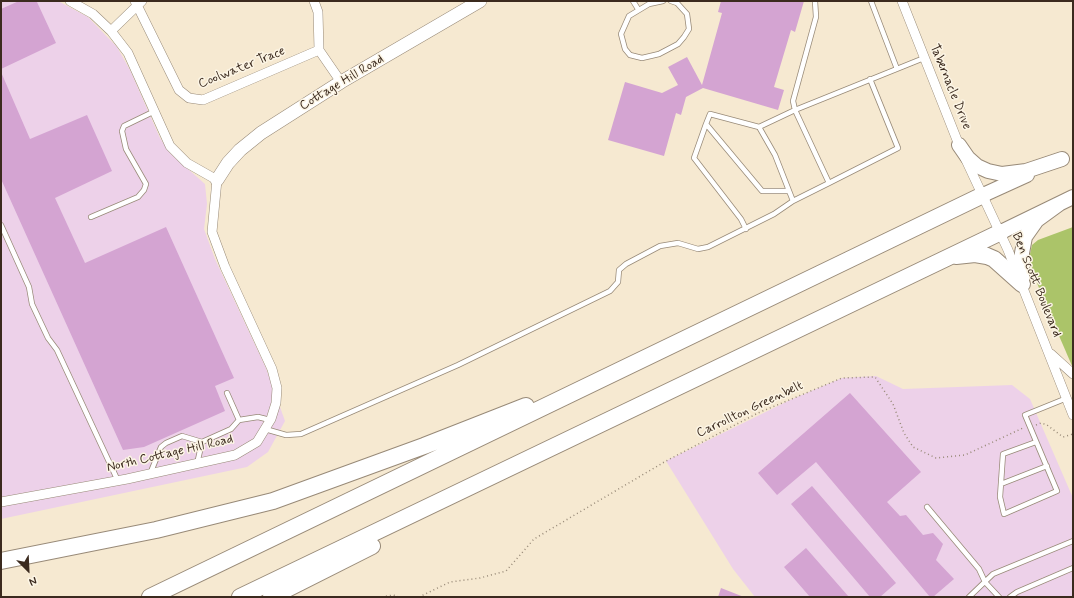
<!DOCTYPE html>
<style>
body{margin:0}
#map{position:relative;width:1074px;height:598px;overflow:hidden;background:#f6e9d1;font-family:Mynerve,sans-serif}
canvas{display:block}
.frame{position:absolute;inset:0;border:2px solid #3b2a1e;pointer-events:none}
.north{position:absolute;left:8px;top:550px;width:40px;height:40px;-webkit-text-stroke:3px #fcf5e5;paint-order:stroke;rotate:156deg;font-size:11px;font-weight:700;line-height:16px;text-align:center;color:#3b2a1e}
.north::after{content:'';display:block;margin:auto;width:14px;height:18px;background:#3b2a1e;clip-path:polygon(50% 0,100% 100%,50% 72%,0 100%)}
</style>
<div id="map">
<canvas width="1074" height="598"></canvas>
<div class="frame"></div>
<div class="north">N</div>
</div>
<script>
const ctx = document.querySelector('canvas').getContext('2d');
ctx.lineJoin = 'round';
function paint(path, color) {
  ctx.fillStyle = color;
  ctx.fill(path, 'evenodd');
}
function shape(rows) {
  const path = new Path2D();
  for (const r of rows) {
    path.moveTo(r[0], r[1]);
    for (let i = 2; i < r.length; i += 2) path.lineTo(r[i], r[i + 1]);
  }
  return path;
}
function strokePath(path, color, width, dash) {
  ctx.strokeStyle = color;
  ctx.lineWidth = width;
  ctx.lineCap = dash ? 'butt' : 'round';
  ctx.setLineDash(dash || []);
  ctx.stroke(path);
}
function label(font, color, halo, rows, align = 'center') {
  ctx.font = font + ' Mynerve,sans-serif';
  ctx.lineWidth = 3;
  ctx.setLineDash([]);
  ctx.textBaseline = 'middle';
  ctx.strokeStyle = halo;
  ctx.fillStyle = color;
  for (const [text, x, y, turn = 0] of rows) {
    ctx.save();
    ctx.translate(x, y);
    ctx.rotate((+turn || 0) * Math.PI / 180);
    ctx.textAlign = isNaN(turn) ? turn : align;
    if (halo) ctx.strokeText(text, 0, 0);
    ctx.fillText(text, 0, 0);
    ctx.restore();
  }
}
paint(shape([
 [1,1,58,1,88,17,117,47,130,70,160,138,171,154,205,184,207,204,204,229,215,259,266,368,285,421,268,452,247,467,1,519],
 [876,376,903,389,1012,385,1030,399,1073,498,1073,597,755,597,733,569,666,461,790,400,842,378]
]), '#edd1e9');
paint(shape([
 [1073,227,1073,368,1046,306,1032,270,1030,254,1032,245,1038,240]
]), '#abc469');
paint(shape([
 [19,1,37,2,56,43,1,69,1,9],
 [721,1,804,1,795,32,791,30,774,87,784,90,778,110,703,88,686,97,681,115,676,113,664,156,608,140,625,82,662,93,678,85,668,67,687,57,702,85,722,13,718,12],
 [1,72,30,139,87,115,112,171,55,198,85,263,166,227,234,378,215,386,225,411,144,447,123,450,1,179],
 [850,393,921,472,887,502,900,516,906,515,923,535,933,533,943,544,936,560,954,579,933,597,930,597,816,462,777,495,758,473],
 [812,486,896,583,880,597,870,597,791,504],
 [806,548,849,597,810,597,784,567],
 [721,588,744,597,718,597]
]), '#d4a4d2');
const lane = shape([
 [633,1,638,9],
 [663,1,649,4,629,16,621,34,625,49,630,55,642,58,659,54,678,44,684,37,689,29,687,14,677,3,671,1],
 [815,1,816,17,793,101,795,110,829,183,898,148,870,79],
 [871,1,897,69],
 [706,124,710,114,759,127,795,110,924,58],
 [793,201,829,183],
 [91,217,138,197,144,190,146,184,126,149,122,131,124,126,155,111],
 [1,225,29,287,32,304,48,338,57,350,118,481],
 [746,229,741,219,694,158,706,124,762,191,789,191],
 [227,393,239,420,258,417,270,420],
 [265,429,286,435,301,434,458,365,610,291,618,282,619,270,626,264,660,246,678,243,698,249,708,247,774,214,793,201,775,155,759,127],
 [1036,442,1003,454,1000,497,1004,514,1057,491,1025,415,1067,398],
 [197,464,202,442,231,429,239,420],
 [150,474,161,447,166,443,182,436,202,442],
 [1001,484,1047,466],
 [927,507,979,569,985,582,999,597],
 [969,597,993,574,1073,541],
 [1010,597,1017,592,1073,568]
]);
const street = shape([
 [135,1,179,90,189,98,203,100,319,50],
 [314,1,318,12,319,50,341,82],
 [902,1,959,145,1008,250,1073,415],
 [111,31,142,1],
 [1051,354,1073,374],
 [1,502,127,479,235,455,257,442,271,419,276,403,277,388,272,369,225,267,212,232,217,180,187,163,170,146,128,53,111,31,93,14,70,1]
]);
const secondary = shape([
 [217,180,228,163,240,150,261,133,341,82,480,1]
]);
const primary = shape([
 [959,145,968,158,977,166,988,171,1002,174,1026,171,1062,159],
 [983,195,1027,175],
 [1001,232,1073,197],
 [1022,284,1022,253,1025,237,1037,220,1059,204]
]);
const highway = shape([
 [956,256,975,254,987,256,994,259,1022,284],
 [1,561,156,530,273,501,424,446,526,406],
 [150,597,983,195],
 [240,597,1001,232],
 [271,597,372,546]
]);
strokePath(lane, '#988a78', 6);
strokePath(street, '#988a78', 10);
strokePath(secondary, '#988a78', 14);
strokePath(primary, '#988a78', 16);
strokePath(highway, '#988a78', 18);
strokePath(shape([
 [1036,425,1041,423,1047,425,1063,437,1073,434],
 [382,597,393,595,399,597],
 [419,597,450,582,480,578,506,571,534,539,666,461,758,413,842,378,875,377,893,404,904,433,913,447,936,458,965,455,1023,428]
]), '#988a78', 1.5, [1, 3]);
strokePath(lane, '#fff', 4.5);
strokePath(street, '#fff', 9);
strokePath(secondary, '#fff', 13);
strokePath(primary, '#fff', 14);
strokePath(highway, '#fff', 16);
label('13px', '#3b2a1e', '#fcf5e5', [
 ["Coolwater Trace",242,68,-22],
 ["Cottage Hill Road",342,83,-31],
 ["Tabernacle Drive",950,87,68],
 ["Ben Scott Boulevard",1036,285,68],
 ["Carrollton Greenbelt",750,410,-25],
 ["North Cottage Hill Road",170,454,-13]
]);
</script>
